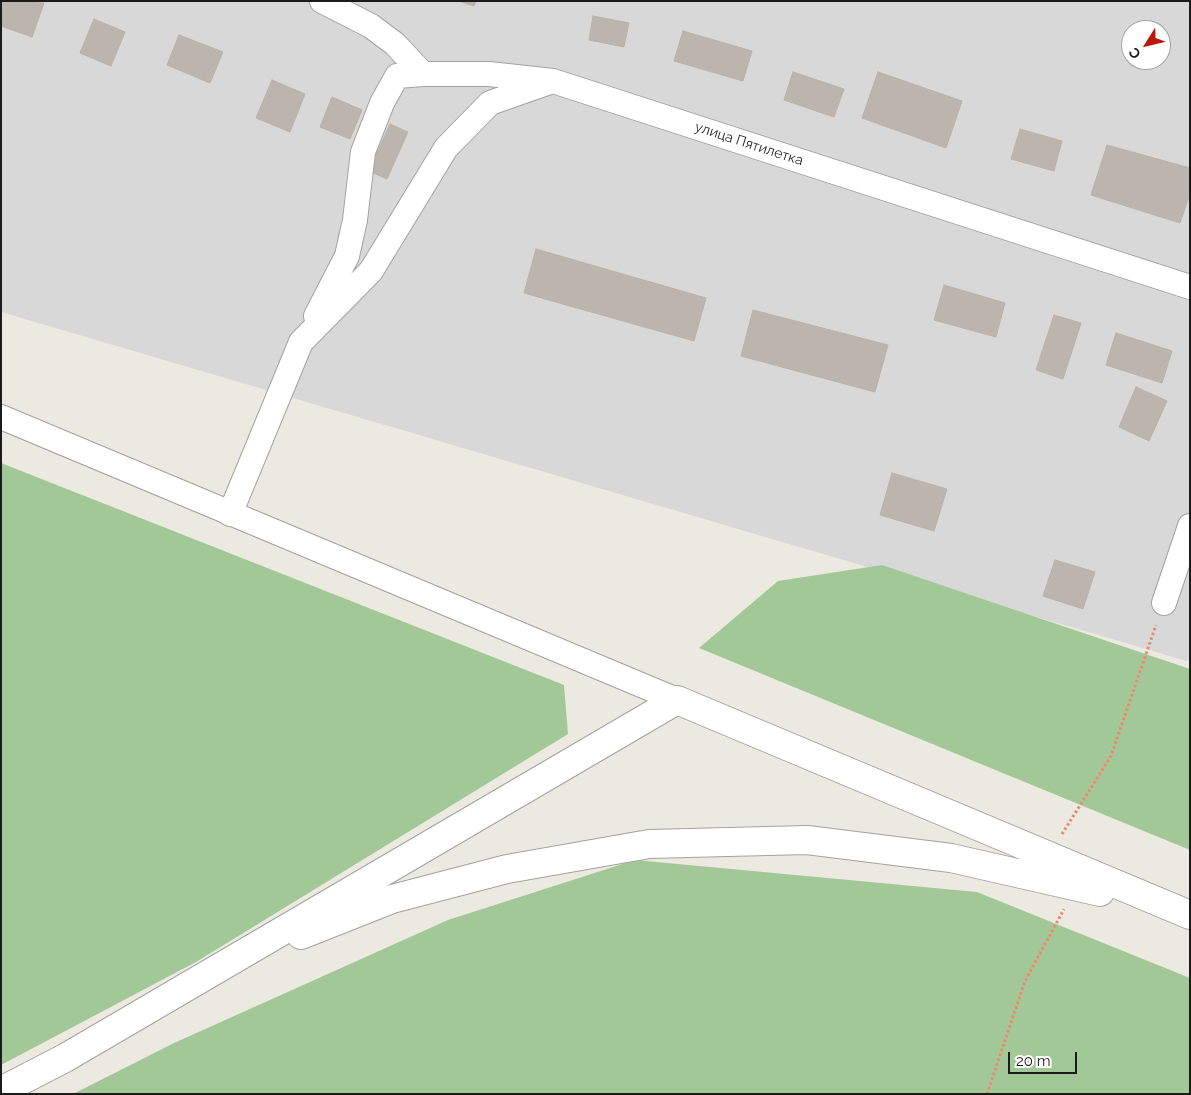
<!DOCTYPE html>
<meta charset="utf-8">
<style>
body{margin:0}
#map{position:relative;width:1191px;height:1095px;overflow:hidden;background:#ece9e1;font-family:Raleway,sans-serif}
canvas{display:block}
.frame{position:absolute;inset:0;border:2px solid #1b1b1b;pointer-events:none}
.north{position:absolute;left:1121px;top:20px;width:50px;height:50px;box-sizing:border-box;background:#fff;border:1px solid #a4a4a4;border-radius:50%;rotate:234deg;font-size:14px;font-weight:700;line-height:20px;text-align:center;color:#1b1b1b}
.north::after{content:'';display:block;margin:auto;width:18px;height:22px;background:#b81a0e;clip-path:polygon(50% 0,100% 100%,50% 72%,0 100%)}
.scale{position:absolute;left:1008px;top:1052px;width:69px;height:22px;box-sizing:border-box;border:2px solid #1b1b1b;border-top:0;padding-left:6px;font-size:15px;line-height:18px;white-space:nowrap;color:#1b1b1b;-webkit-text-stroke:4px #fff;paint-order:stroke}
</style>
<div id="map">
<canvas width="1191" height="1095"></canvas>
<div class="frame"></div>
<div class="north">С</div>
<div class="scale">20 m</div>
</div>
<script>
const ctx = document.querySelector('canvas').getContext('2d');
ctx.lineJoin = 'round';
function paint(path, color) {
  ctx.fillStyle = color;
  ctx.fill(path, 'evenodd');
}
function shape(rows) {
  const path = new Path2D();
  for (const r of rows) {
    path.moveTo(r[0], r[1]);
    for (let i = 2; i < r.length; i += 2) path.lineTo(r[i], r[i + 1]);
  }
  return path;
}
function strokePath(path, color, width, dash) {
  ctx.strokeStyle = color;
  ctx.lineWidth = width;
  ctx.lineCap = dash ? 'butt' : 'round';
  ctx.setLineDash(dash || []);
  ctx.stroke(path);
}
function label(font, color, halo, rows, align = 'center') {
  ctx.font = font + ' Raleway,sans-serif';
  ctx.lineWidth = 4;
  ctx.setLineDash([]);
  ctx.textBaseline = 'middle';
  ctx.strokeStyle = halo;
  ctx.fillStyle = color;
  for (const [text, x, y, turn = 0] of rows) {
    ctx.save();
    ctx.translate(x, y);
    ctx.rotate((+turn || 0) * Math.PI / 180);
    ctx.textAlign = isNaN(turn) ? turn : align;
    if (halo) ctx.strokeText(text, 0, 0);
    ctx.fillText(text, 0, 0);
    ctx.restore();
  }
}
paint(shape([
 [1,1,1190,1,1190,662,1,312],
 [1131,30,1161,30,1161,60,1131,60]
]), '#d9d8d8');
paint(shape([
 [1,463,564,685,568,734,196,962,1,1065],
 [882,565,1190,669,1190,850,699,648,778,581],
 [635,860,977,892,1190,978,1190,1094,73,1094,174,1043,448,920]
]), '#a3c898');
const building = shape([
 [1,1,44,3,32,37,1,26,1,1],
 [458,1,476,1,474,6,458,1],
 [593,16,629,23,624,47,589,40,593,16],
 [94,19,125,32,111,66,80,53,94,19],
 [683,31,752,51,743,81,674,61,683,31],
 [179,35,223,52,210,83,167,65,179,35],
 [793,72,844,89,834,117,784,100,793,72],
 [878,72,962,101,946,148,862,118,878,72],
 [272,80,305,94,290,132,256,118,272,80],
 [332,97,362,110,350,139,320,127,332,97],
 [390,124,408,132,387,179,369,171,390,124],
 [1020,129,1062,141,1054,171,1011,159,1020,129],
 [1107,145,1190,168,1190,194,1180,223,1091,195,1107,145],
 [536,249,706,298,694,341,524,293,536,249],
 [944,285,1005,303,996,337,934,320,944,285],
 [753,310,888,345,875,392,741,356,753,310],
 [1054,315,1081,323,1063,379,1036,370,1054,315],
 [1116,333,1172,351,1162,383,1106,365,1116,333],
 [1136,387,1167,401,1149,441,1119,427,1136,387],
 [892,473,947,489,934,531,880,515,892,473],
 [1055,560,1095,572,1083,609,1043,596,1055,560]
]);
paint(building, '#bcb5ae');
strokePath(building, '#bcb1a4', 1);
const minor = shape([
 [322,1,371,26,395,44,423,74,489,74,553,81,1190,287],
 [316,316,347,256,355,220,363,152,382,103,397,76,423,74],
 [1,417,677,700],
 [230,514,301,342,371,271,446,148,490,103,547,83],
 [1164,603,1190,526]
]);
const tertiary = shape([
 [301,935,392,899,507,869,649,844,807,840,951,858,1100,892],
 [1,1091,65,1058,677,700,1190,915]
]);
strokePath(minor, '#a2a2a2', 26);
strokePath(tertiary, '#a2a2a2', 30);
strokePath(shape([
 [1062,834,1111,756,1156,625],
 [987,1094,1025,981,1064,909]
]), '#ef856e', 3, [2.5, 2.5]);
strokePath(minor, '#fff', 24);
strokePath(tertiary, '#fff', 28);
label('14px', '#1b1b1b', '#fff', [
 ["улица Пятилетка",749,144,18]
]);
</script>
